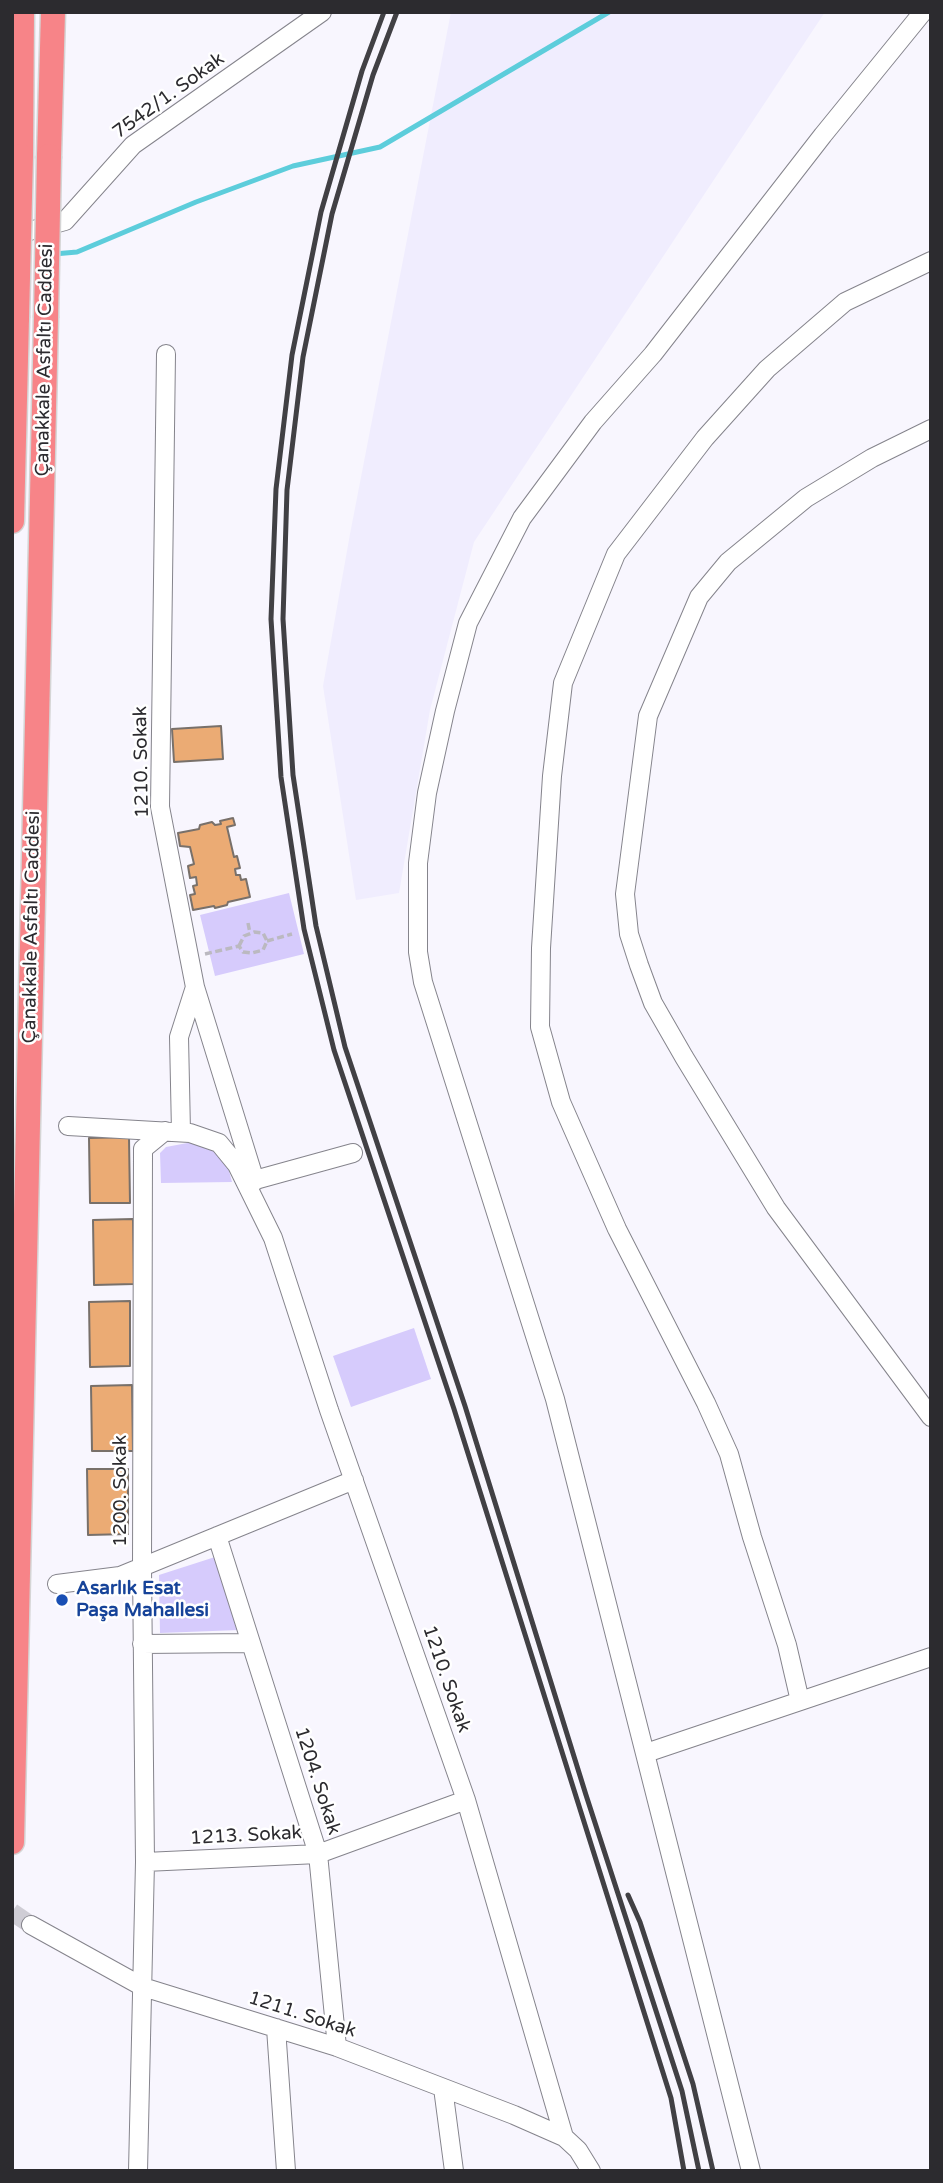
<!DOCTYPE html>
<meta charset="utf-8">
<style>
body{margin:0}
#map{position:relative;width:943px;height:2183px;overflow:hidden;background:#f8f6fe;font-family:"Varela Round",sans-serif}
canvas{display:block}
.frame{position:absolute;inset:0;border:14px solid #2c2b2f;pointer-events:none}
</style>
<div id="map">
<canvas width="943" height="2183"></canvas>
<div class="frame"></div>
</div>
<script>
const ctx = document.querySelector('canvas').getContext('2d');
ctx.lineJoin = 'round';
function paint(path, color) {
  ctx.fillStyle = color;
  ctx.fill(path, 'evenodd');
}
function shape(rows) {
  const path = new Path2D();
  for (const r of rows) {
    path.moveTo(r[0], r[1]);
    for (let i = 2; i < r.length; i += 2) path.lineTo(r[i], r[i + 1]);
  }
  return path;
}
function strokePath(path, color, width, dash) {
  ctx.strokeStyle = color;
  ctx.lineWidth = width;
  ctx.lineCap = dash ? 'butt' : 'round';
  ctx.setLineDash(dash || []);
  ctx.stroke(path);
}
function label(font, color, halo, rows, align = 'center') {
  ctx.font = font + ' "Varela Round",sans-serif';
  ctx.lineWidth = 5;
  ctx.setLineDash([]);
  ctx.textBaseline = 'middle';
  ctx.strokeStyle = halo;
  ctx.fillStyle = color;
  for (const [text, x, y, turn = 0] of rows) {
    ctx.save();
    ctx.translate(x, y);
    ctx.rotate((+turn || 0) * Math.PI / 180);
    ctx.textAlign = isNaN(turn) ? turn : align;
    if (halo) ctx.strokeText(text, 0, 0);
    ctx.fillText(text, 0, 0);
    ctx.restore();
  }
}
paint(shape([
 [451,12,825,12,474,542,430,710,399,893,356,900,323,686,350,534]
]), '#f0edfe');
paint(shape([
 [289,893,304,954,215,976,200,915],
 [198,1141,214,1147,227,1163,232,1182,161,1183,160,1153,166,1147],
 [414,1328,431,1379,351,1407,333,1356],
 [215,1557,239,1630,160,1633,159,1575]
]), '#d6cbfc');
strokePath(shape([
 [54,254,77,252,196,202,293,166,380,147,609,12]
]), '#5dcddb', 5);
const building = shape([
 [221,726,223,759,174,762,172,729,221,726],
 [233,818,235,825,227,827,234,857,237,856,240,868,235,869,236,875,240,875,241,880,246,879,250,897,228,902,227,905,215,908,214,906,193,910,190,895,195,894,193,886,197,885,196,877,190,878,188,866,194,864,190,847,180,846,178,833,199,829,200,825,212,822,215,825,221,824,220,821,233,818],
 [129,1137,130,1203,90,1203,89,1138,129,1137],
 [133,1219,134,1284,94,1285,93,1220,133,1219],
 [130,1301,130,1366,90,1367,89,1302,130,1301],
 [132,1385,133,1451,92,1451,91,1386,132,1385],
 [87,1469,128,1469,128,1534,88,1535,87,1469]
]);
paint(building, '#ebab74');
strokePath(building, '#78706a', 2);
strokePath(shape([
 [12,1912,31,1925]
]), '#cfcdd5', 18, [18, 9]);
const minor = shape([
 [12,236,65,221,133,145,322,12],
 [166,354,160,807,195,987,255,1181],
 [931,429,872,458,806,498,728,562,699,597,648,716,625,894,629,934,639,965,653,1003,684,1057,776,1208,931,1417],
 [68,1126,190,1133,219,1143,237,1165,273,1238,329,1410,466,1800,564,2137],
 [181,1132,179,1037,195,987],
 [255,1180,353,1153],
 [217,1536,318,1854,337,2047],
 [57,1584,120,1576,354,1480],
 [142,1644,251,1643],
 [800,1701,787,1645,752,1537,729,1454,706,1403,617,1229,561,1102,540,1027,541,948,552,776,563,683,616,554,705,438,767,369,845,302,931,261],
 [646,1753,931,1657],
 [145,1862,318,1854,466,1800],
 [31,1925,143,1987,337,2047,514,2115,564,2137,578,2150,591,2171],
 [276,2028,286,2171],
 [443,2088,454,2171],
 [138,2171,145,1862,142,1568,143,1149,165,1131],
 [751,2171,555,1399,423,982,418,952,418,863,427,793,445,711,468,623,522,518,593,422,653,354,823,135,923,12]
]);
const highway = shape([
 [21,156,22,12],
 [49,156,53,12],
 [12,521,17,318],
 [12,1842,46,318]
]);
strokePath(minor, '#85848c', 20);
strokePath(highway, '#d5d5d5', 27);
strokePath(shape([
 [248,923,250,933],
 [267,941,292,934],
 [205,954,239,946,243,952,252,953,263,950,267,941,263,933,254,932,244,936,239,946]
]), '#bbb9c0', 3.5, [7, 3.5]);
strokePath(minor, '#fff', 18);
strokePath(highway, '#f78488', 24);
strokePath(shape([
 [384,12,362,71,321,212,292,355,276,489,271,619,281,777,304,929,334,1050,454,1409,671,2098,684,2171],
 [397,12,373,75,332,214,303,357,287,490,283,619,293,775,316,926,345,1047,465,1406,586,1795,682,2091,699,2171],
 [628,1895,640,1922,693,2084,713,2171]
]), '#414044', 5);
const highwayBridge = shape([
 [17,318,21,156],
 [46,318,49,156]
]);
strokePath(highwayBridge, '#d5d5d5', 27, []);
strokePath(highwayBridge, '#f78488', 24);
for (const [x, y, r, color] of [
 [62,1600,7,"#1a4fb4"]
]) {
  const dot = new Path2D();
  dot.arc(x, y, r, 0, 2 * Math.PI);
  ctx.fillStyle = color;
  ctx.fill(dot);
  strokePath(dot, '#fff', 2.5);
}
label('19px', '#2c2b2f', '#fff', [
 ["7542/1. Sokak",169,96,-36],
 ["Çanakkale Asfaltı Caddesi",45,360,-89],
 ["1210. Sokak",142,762,-91],
 ["Çanakkale Asfaltı Caddesi",32,927,-89],
 ["1200. Sokak",121,1491,-90],
 ["1210. Sokak",446,1679,71],
 ["1204. Sokak",317,1781,72],
 ["1213. Sokak",246,1836,-3],
 ["1211. Sokak",302,2015,18]
]);
label('bold 19px', '#164399', '#fff', [
 ["Asarlık Esat",76,1589],
 ["Paşa Mahallesi",76,1611]
], 'left');
</script>
